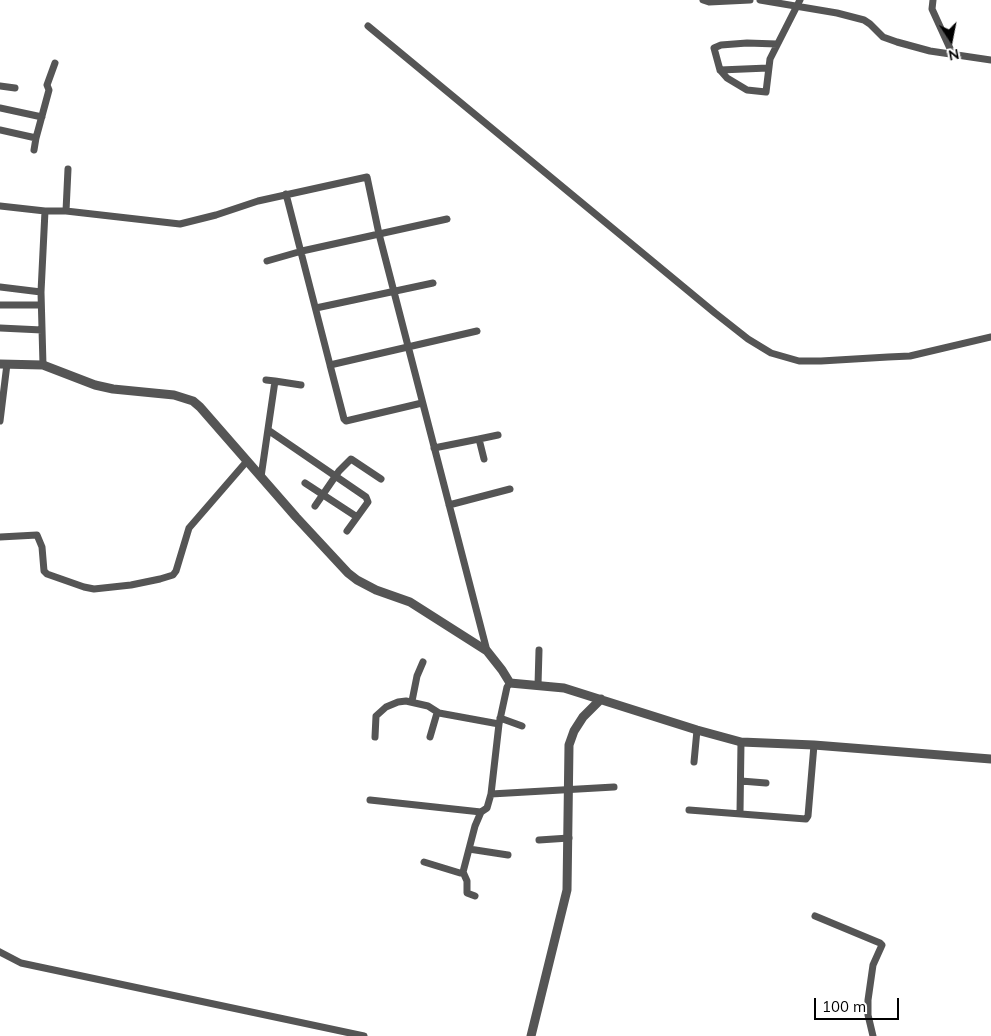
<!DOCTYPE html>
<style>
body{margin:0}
#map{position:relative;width:991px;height:1036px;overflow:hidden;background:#fff;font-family:Mulish,sans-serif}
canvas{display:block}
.north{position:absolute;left:926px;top:15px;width:50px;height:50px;-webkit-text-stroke:4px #fff;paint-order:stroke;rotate:169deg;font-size:14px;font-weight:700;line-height:20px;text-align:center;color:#000}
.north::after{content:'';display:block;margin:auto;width:18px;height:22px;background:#000;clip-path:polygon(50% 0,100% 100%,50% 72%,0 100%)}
.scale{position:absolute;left:814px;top:998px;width:85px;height:22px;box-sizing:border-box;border:2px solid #000;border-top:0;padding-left:6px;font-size:15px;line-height:18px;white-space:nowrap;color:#000;-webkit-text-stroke:4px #fff;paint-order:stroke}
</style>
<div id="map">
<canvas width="991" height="1036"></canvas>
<div class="north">N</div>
<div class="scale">100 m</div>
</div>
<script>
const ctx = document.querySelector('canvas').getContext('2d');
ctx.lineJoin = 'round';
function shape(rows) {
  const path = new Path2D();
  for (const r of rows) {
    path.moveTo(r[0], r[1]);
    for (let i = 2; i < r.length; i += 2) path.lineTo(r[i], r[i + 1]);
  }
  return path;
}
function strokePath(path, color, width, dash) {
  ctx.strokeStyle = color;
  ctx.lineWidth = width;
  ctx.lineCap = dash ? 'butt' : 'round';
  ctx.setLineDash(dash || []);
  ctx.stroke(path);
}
strokePath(shape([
 [703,0,709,2,750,0],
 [760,0,837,13,864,20,870,24,883,37,897,42,930,51,991,60],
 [933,0,932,9,953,55],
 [368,26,715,313,748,339,771,353,799,361,821,361,888,357,910,356,991,337],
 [777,44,747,43,721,45,714,48,720,70,727,78,747,90,766,92,770,59,800,0],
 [720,70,768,68],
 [0,86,15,88],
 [0,108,42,117],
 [0,130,36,138,49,90,47,85,55,63],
 [34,150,36,138],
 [286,194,330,365,477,331],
 [0,206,45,211,66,211,180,224,216,215,258,201,367,177,379,234,487,651],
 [66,211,68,169],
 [267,261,302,251,447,219],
 [0,287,41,292],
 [1,305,41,305],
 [316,308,433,283],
 [0,328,42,330],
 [43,365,41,292,45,211],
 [330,365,344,419,346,421,422,403],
 [266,380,275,381],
 [0,421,7,364],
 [268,430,366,497,368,502,347,531],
 [434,448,479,439],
 [484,459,479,439,498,435],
 [261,477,275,381,301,385],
 [305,483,357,517],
 [449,505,510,489],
 [315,506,339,471,351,459,381,479],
 [0,537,37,535,42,547,44,571,47,574,84,587,94,589,131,585,160,579,173,575,176,571,189,528,247,461],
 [538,685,539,650],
 [412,701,417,676,423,662],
 [500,718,522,726],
 [375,737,376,716,386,707,398,702,406,701,428,706,439,713,499,724],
 [430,737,437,713],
 [694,762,697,730],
 [741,781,766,783],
 [491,794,614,787],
 [370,800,481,812],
 [689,810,806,819,808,816,814,745],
 [740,813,741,742],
 [539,840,569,838],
 [469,849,508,855],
 [424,862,460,873,463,872,475,826,481,812,487,808,491,794,499,724,507,687,510,683],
 [463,872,467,881,467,893,475,896],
 [815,916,880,943,882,945,873,965,868,1000,868,1015,873,1036],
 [0,952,21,963,35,966,364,1036]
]), '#555', 7);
strokePath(shape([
 [0,364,43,365,95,385,113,389,174,395,193,401,200,407,296,517,348,573,357,580,376,590,410,602,487,651,502,670,510,683,564,688,697,730,741,742,814,745,991,759],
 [531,1036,567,890,569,745,574,731,583,717,601,699]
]), '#555', 9);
</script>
